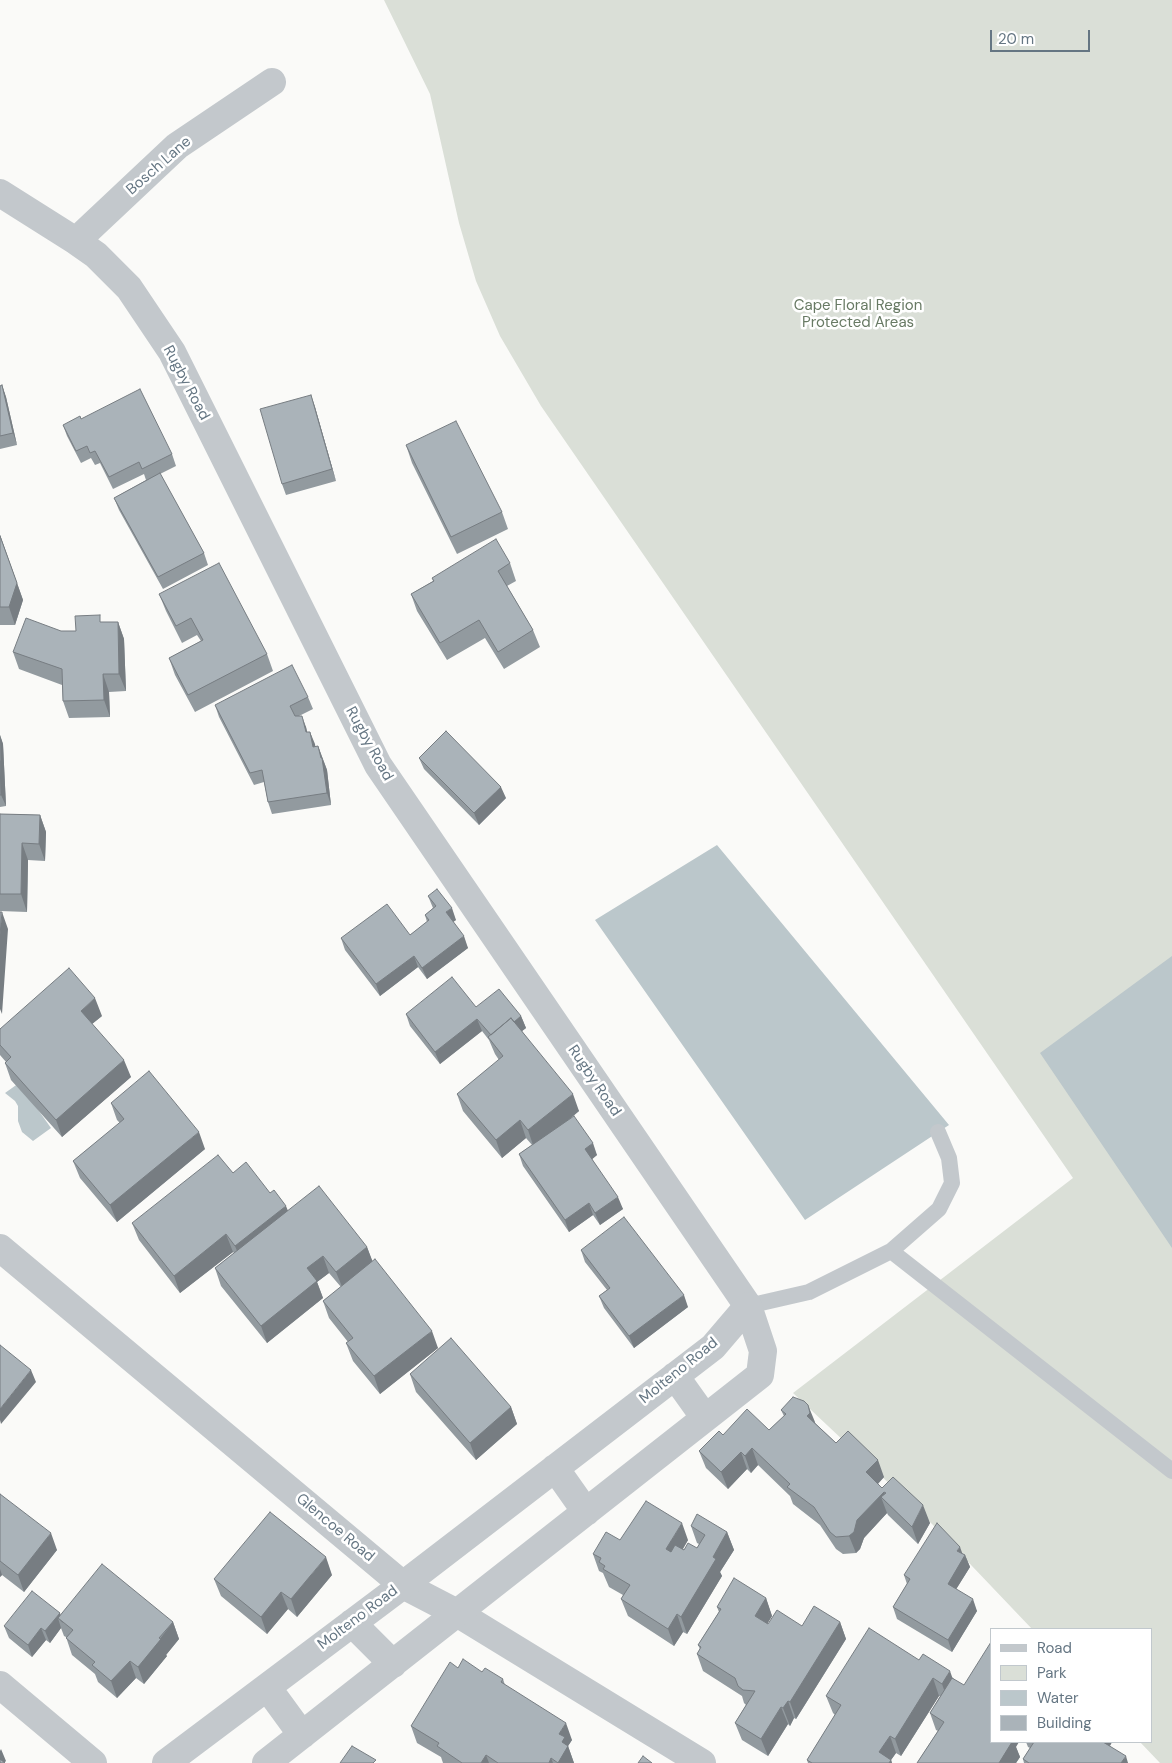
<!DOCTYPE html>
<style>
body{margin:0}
#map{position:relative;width:1172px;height:1763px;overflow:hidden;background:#fafaf8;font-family:"DM Sans",sans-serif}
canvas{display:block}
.legend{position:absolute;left:990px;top:1628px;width:162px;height:115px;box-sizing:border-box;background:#fff;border:1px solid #c1c8cd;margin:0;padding:6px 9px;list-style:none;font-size:15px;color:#657683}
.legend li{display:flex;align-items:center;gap:10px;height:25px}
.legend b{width:25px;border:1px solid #c1c8cd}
.scale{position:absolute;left:990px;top:30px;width:100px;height:22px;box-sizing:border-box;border:2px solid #657683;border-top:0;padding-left:6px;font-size:15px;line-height:18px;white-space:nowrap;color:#657683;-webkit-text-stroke:4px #fff;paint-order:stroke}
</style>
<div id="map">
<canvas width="1172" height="1763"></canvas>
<ul class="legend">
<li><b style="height:6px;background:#c3c8cc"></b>Road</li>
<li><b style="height:14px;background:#dadfd7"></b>Park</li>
<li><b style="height:14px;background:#bbc7cb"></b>Water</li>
<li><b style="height:14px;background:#aab3b9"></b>Building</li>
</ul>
<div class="scale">20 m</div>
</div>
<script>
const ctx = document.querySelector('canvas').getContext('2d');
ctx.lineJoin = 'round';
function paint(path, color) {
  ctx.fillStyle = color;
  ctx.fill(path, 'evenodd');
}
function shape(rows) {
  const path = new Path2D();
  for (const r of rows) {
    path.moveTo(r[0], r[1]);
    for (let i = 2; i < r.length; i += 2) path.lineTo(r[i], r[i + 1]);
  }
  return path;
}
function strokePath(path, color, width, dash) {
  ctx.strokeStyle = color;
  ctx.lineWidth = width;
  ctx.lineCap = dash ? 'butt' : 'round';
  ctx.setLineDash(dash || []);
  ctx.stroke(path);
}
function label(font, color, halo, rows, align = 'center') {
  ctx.font = font + ' "DM Sans",sans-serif';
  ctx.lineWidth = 5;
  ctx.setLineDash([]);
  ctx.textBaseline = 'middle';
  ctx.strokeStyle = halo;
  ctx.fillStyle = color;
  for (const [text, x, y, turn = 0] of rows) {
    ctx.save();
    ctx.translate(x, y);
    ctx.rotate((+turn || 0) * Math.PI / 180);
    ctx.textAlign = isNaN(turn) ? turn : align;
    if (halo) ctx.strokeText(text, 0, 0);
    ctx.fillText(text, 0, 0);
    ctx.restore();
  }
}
paint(shape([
 [384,0,1172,0,1172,1763,1160,1763,1140,1742,1151,1742,1151,1629,1032,1629,932,1524,793,1393,1073,1178,541,406,500,336,476,281,459,223,430,94]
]), '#dadfd7');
paint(shape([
 [717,845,949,1125,805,1220,595,920],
 [1172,956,1172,1248,1040,1053],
 [19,1083,51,1128,33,1141,22,1132,18,1121,18,1106,15,1101,5,1093]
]), '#bbc7cb');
strokePath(shape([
 [891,1251,1172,1471],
 [748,1306,809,1292,891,1251,939,1209,952,1183,949,1158,938,1132]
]), '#c3c8cc', 16);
strokePath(shape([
 [0,193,76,241,96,255,129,288,172,352,378,765,748,1306],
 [76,241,177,146,272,82],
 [0,1248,403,1585,457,1613,702,1763],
 [0,1685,93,1763]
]), '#c3c8cc', 28);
strokePath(shape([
 [675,1376,705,1418],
 [555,1468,586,1512],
 [352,1623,393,1664],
 [267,1687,302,1735],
 [166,1763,403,1585,713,1347,748,1306],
 [266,1763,760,1375,763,1351,748,1306]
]), '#c3c8cc', 28);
paint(shape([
 [2,385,6,397,17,445,0,449,0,386],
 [311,395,315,407,336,481,286,495,282,484],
 [81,419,172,454,176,466,160,474,204,553,208,565,163,589,119,510,114,498,146,480,144,474,113,489,100,463,95,465,91,458,81,463,67,436,63,425],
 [406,445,502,512,508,529,457,554,412,463],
 [0,535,23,600,15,625,0,625],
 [510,563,516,581,507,586,533,630,540,647,504,669,485,638,447,660,417,611,411,594,433,581,432,578],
 [159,594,267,654,273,671,195,712,175,675,169,658,201,641,197,635,182,643,166,611],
 [103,622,118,622,124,639,126,691,109,692,110,717,69,718,63,701,62,685,19,669,13,652,61,631,76,631],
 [308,697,313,709,299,716,306,727,307,732,310,732,315,747,318,746,327,770,331,805,272,814,268,802,264,782,254,785,219,717,215,705],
 [0,735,3,744,6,806,0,807],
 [419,758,506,798,479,825,424,769],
 [0,814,40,815,46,832,45,861,28,860,27,912,0,911],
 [428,896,456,920,453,922,468,948,427,979,418,967,380,996,345,950,341,938,410,935,427,922,425,915,433,908],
 [476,1007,521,1016,526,1028,522,1031,579,1111,571,1118,597,1155,592,1159,623,1209,600,1225,593,1215,569,1232,523,1166,519,1154,532,1145,526,1138,502,1158,463,1111,457,1094,499,1060,495,1054,489,1040,482,1031,440,1064,410,1026,406,1014],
 [102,1016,92,1024,131,1077,62,1137,11,1080,5,1063,6,1062,0,1055,0,1029],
 [111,1103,205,1149,117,1222,80,1178,73,1161,120,1123,117,1120],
 [270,1193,288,1211,367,1247,372,1261,438,1348,380,1394,353,1361,346,1343,348,1342,329,1318,323,1301,341,1287,329,1273,317,1282,323,1298,267,1343,221,1286,215,1268,234,1253,233,1252,180,1293,139,1240,132,1223],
 [581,1250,688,1307,634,1348,604,1308,599,1296,607,1290,585,1262],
 [410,1374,511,1407,517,1424,476,1460,416,1392],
 [781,1410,815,1423,836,1443,884,1477,878,1484,882,1488,930,1523,918,1544,888,1515,887,1513,864,1538,860,1549,856,1553,843,1554,836,1549,820,1525,793,1504,790,1496,758,1465,751,1473,747,1469,728,1489,706,1468,699,1451,723,1435,769,1430,784,1416],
 [0,1494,57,1550,24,1592,2,1575,0,1577],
 [691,1526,727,1532,734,1550,720,1572,722,1576,687,1634,683,1632,674,1646,628,1616,621,1599,623,1595,609,1587,603,1573,599,1571,593,1554,620,1540,688,1540,683,1549,684,1550,697,1548,699,1544,697,1543],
 [962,1554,965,1555,970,1567,956,1589,977,1611,952,1652,897,1619,893,1607,907,1584,904,1575],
 [332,1575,297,1617,288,1609,267,1634,221,1596,214,1579],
 [766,1598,772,1616,767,1624,768,1624,802,1626,840,1622,846,1639,796,1719,794,1718,790,1726,788,1724,768,1756,742,1740,735,1723,746,1705,744,1703,742,1696,703,1671,697,1654,700,1649,698,1645,719,1612,717,1607],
 [60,1613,60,1615,173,1622,179,1639,166,1655,167,1656,144,1684,136,1678,117,1698,98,1682,95,1674,72,1655,66,1637,64,1636,61,1628,50,1643,46,1640,32,1657,9,1638,4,1626],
 [919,1660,953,1678,1016,1747,1020,1757,1016,1763,917,1763,938,1731,936,1730,930,1713,940,1696,939,1696,901,1756,896,1753,891,1760,892,1763,808,1763,807,1760,835,1715,833,1713,826,1696],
 [458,1668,482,1672,503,1679,505,1685,572,1740,568,1746,574,1763,443,1763,441,1757,417,1743,411,1726],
 [1026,1742,1112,1742,1110,1746,1128,1763,1024,1763,1023,1759,1030,1748,1028,1747]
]), '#929a9f');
paint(shape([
 [2,385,6,397,17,445,13,433],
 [311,395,315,407,336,481,332,469],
 [0,535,23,600,15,625,9,607],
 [118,622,124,639,126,691,119,674],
 [103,674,109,692,110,717,104,700],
 [302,716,306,727,310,744,306,732],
 [310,732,315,744,317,759,313,747],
 [0,735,3,744,6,806,1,795],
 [318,746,327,770,331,805,327,793,321,758],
 [501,787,506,798,479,825,474,813],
 [40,815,46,832,45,861,39,844],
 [22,843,28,860,27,912,21,894],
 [452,908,456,920,450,924,446,912],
 [2,912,8,929,2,1014,0,1009,0,935],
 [464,936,468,948,427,979,422,968],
 [414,956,418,967,380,996,376,984],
 [95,998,102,1016,87,1028,81,1011],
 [521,1016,526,1028,498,1050,493,1039],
 [477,1019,482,1031,440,1064,435,1052],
 [124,1060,131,1077,62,1137,56,1120],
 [573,1094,579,1111,534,1148,528,1130],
 [520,1120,526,1138,502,1158,496,1140],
 [199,1132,205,1149,117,1222,110,1205],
 [593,1143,597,1155,590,1161,585,1149],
 [618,1197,623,1209,600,1225,595,1213],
 [589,1203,593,1215,569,1232,565,1220],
 [286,1206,293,1223,242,1263,235,1246],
 [226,1234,233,1252,180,1293,174,1276],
 [367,1247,374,1265,343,1289,336,1272],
 [323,1256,329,1273,317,1282,323,1298,267,1343,261,1326,307,1268],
 [684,1295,688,1307,634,1348,629,1336],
 [432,1331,438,1348,380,1394,374,1376],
 [31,1370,36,1382,1,1424,0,1420,0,1409],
 [808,1405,815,1422,816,1430,807,1416],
 [511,1407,517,1424,476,1460,470,1443],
 [752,1448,758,1465,751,1473,745,1456],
 [741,1452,747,1469,728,1489,721,1472],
 [878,1460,884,1477,872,1490,866,1472],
 [884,1492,889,1505,881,1497,887,1513,864,1538,860,1549,856,1553,849,1536,857,1520],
 [923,1505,930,1523,918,1544,912,1527],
 [682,1523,688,1540,672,1567,666,1549],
 [727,1532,734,1550,720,1572,722,1576,687,1634,681,1617,713,1557],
 [51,1533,57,1550,24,1592,18,1575],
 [960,1547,964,1558,965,1555,970,1567,952,1596,948,1584,957,1551],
 [326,1557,332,1575,297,1617,291,1599],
 [0,1569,2,1575,0,1577],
 [281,1592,288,1609,267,1634,261,1617],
 [766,1598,772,1616,761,1634,755,1616],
 [973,1599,977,1611,952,1652,948,1640],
 [60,1613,63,1623,58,1618,61,1628,50,1643,45,1631],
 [677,1614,683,1632,674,1646,668,1629],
 [173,1622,179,1639,166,1655,167,1656,144,1684,138,1667],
 [840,1622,846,1639,796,1719,790,1702],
 [41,1628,46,1640,32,1657,28,1645],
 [130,1661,136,1678,117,1698,111,1681],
 [950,1671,956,1688,948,1701,942,1684],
 [933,1678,939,1696,901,1756,895,1739],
 [788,1701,794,1718,790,1726,783,1708],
 [781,1707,788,1724,768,1756,761,1739],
 [566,1723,572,1740,568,1746,574,1763,558,1763,559,1734],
 [890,1736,896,1753,891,1760,892,1763,883,1763,879,1752],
 [1009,1742,1019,1742,1016,1747,1020,1757,1016,1763,999,1763],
 [1099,1742,1112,1742,1104,1756],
 [1,1749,6,1761,4,1763,0,1763,0,1751],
 [486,1755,489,1763,481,1763],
 [1126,1756,1128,1763,1121,1763],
 [551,1758,553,1763,549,1763]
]), '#777d82');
const building = shape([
 [2,385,13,433,0,436,0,386,2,385],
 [140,389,172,454,142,469,139,462,109,477,95,451,90,453,87,446,76,451,63,425,80,416,81,419,140,389],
 [311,395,332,469,282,484,260,409,311,395],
 [456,421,502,512,451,537,406,445,456,421],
 [160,473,204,553,158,577,114,498,160,473],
 [0,536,17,583,9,607,0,607,0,536],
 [496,539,510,563,498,571,533,630,498,652,479,620,440,643,411,594,434,581,432,578,496,539],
 [219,563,267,654,188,695,169,658,203,640,191,618,176,626,159,594,219,563],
 [100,615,100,622,118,622,119,674,103,674,104,700,63,701,62,669,13,652,26,618,61,631,76,631,75,616,100,615],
 [292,665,308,697,290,706,295,716,302,716,306,732,310,732,313,747,318,746,321,758,322,758,327,793,268,802,262,770,250,773,215,705,292,665],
 [446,731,501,787,474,813,419,758,446,731],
 [0,761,1,795,0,795,0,761],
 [0,814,40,815,39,844,22,843,21,894,0,894,0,814],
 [437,889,452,908,446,912,464,936,422,968,414,956,376,984,341,938,387,904,410,935,429,920,425,915,436,906,428,896,437,889],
 [0,912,2,912,0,935,0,912],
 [69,968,95,998,81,1011,124,1060,56,1120,5,1063,11,1057,0,1045,0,1029,69,968],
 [452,977,476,1007,499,989,521,1016,514,1022,511,1018,491,1035,477,1019,435,1052,406,1014,452,977],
 [511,1018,573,1094,528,1130,520,1120,496,1140,457,1094,503,1056,488,1037,511,1018],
 [149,1071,199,1132,110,1205,73,1161,124,1119,111,1103,149,1071],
 [574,1116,593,1143,585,1149,618,1197,595,1213,589,1203,565,1220,519,1154,574,1116],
 [218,1155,233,1173,246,1162,270,1193,274,1190,286,1206,235,1246,226,1234,174,1276,132,1223,218,1155],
 [319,1186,367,1247,336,1272,323,1256,307,1268,317,1281,261,1326,215,1268,319,1186],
 [624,1217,684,1295,629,1336,599,1296,610,1288,581,1250,624,1217],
 [375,1259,432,1331,374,1376,346,1343,353,1338,323,1301,375,1259],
 [451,1338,511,1407,470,1443,410,1374,451,1338],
 [0,1345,31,1370,0,1409,0,1345],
 [793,1397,804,1401,808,1405,810,1413,807,1416,836,1443,848,1431,878,1460,866,1472,882,1488,893,1477,923,1505,912,1527,881,1497,886,1493,884,1492,857,1520,854,1532,849,1536,836,1537,830,1532,814,1507,787,1487,790,1484,752,1448,745,1456,741,1452,721,1472,699,1451,719,1431,723,1435,747,1409,769,1430,786,1414,781,1410,793,1397],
 [0,1494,51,1533,18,1575,0,1561,0,1494],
 [646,1501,682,1523,666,1549,671,1552,675,1545,684,1550,688,1543,697,1548,705,1535,691,1526,697,1514,727,1532,713,1557,716,1559,681,1617,677,1614,668,1629,621,1599,630,1585,603,1569,605,1566,599,1562,601,1558,593,1554,606,1532,620,1540,646,1501],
 [270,1512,326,1557,291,1599,281,1592,261,1617,214,1579,270,1512],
 [937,1523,960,1547,957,1551,965,1555,948,1584,973,1599,948,1640,893,1607,910,1579,904,1575,937,1523],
 [102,1564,173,1622,159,1638,161,1639,138,1667,130,1661,111,1681,92,1665,95,1662,66,1638,73,1630,58,1618,102,1564],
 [734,1578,766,1598,755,1616,768,1624,777,1610,802,1626,814,1606,840,1622,790,1702,788,1701,783,1708,781,1707,761,1739,735,1723,755,1691,743,1690,738,1686,735,1678,697,1654,701,1647,698,1645,721,1609,717,1607,734,1578],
 [32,1591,60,1613,45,1631,41,1628,28,1645,4,1626,32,1591],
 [869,1628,919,1660,923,1654,950,1671,942,1684,933,1678,895,1739,890,1736,879,1752,891,1760,889,1763,812,1763,807,1760,841,1705,826,1696,869,1628],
 [991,1642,991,1742,1012,1742,999,1763,917,1763,944,1722,930,1713,952,1678,964,1685,991,1642],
 [463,1659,482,1672,485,1668,503,1679,501,1682,566,1723,559,1734,565,1737,562,1742,568,1746,558,1763,551,1758,549,1763,498,1763,486,1755,481,1763,462,1763,437,1746,439,1743,411,1726,450,1662,458,1668,463,1659],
 [1034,1742,1103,1742,1126,1756,1121,1763,1029,1763,1023,1759,1034,1742],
 [352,1746,376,1760,373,1763,340,1763,352,1746],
 [643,1756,652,1763,638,1763,643,1756],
 [0,1759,5,1763,0,1763,0,1759]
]);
paint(building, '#aab3b9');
strokePath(building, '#777d82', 1);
label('15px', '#657683', '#fff', [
 ["Bosch Lane",159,166,-41],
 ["Rugby Road",186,383,62],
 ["Rugby Road",369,744,61],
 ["Rugby Road",594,1081,56],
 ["Molteno Road",679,1371,-39],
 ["Glencoe Road",335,1528,40],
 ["Molteno Road",358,1618,-37]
]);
label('15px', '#687a64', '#fff', [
 ["Cape Floral Region",858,306],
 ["Protected Areas",858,323]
]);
</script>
